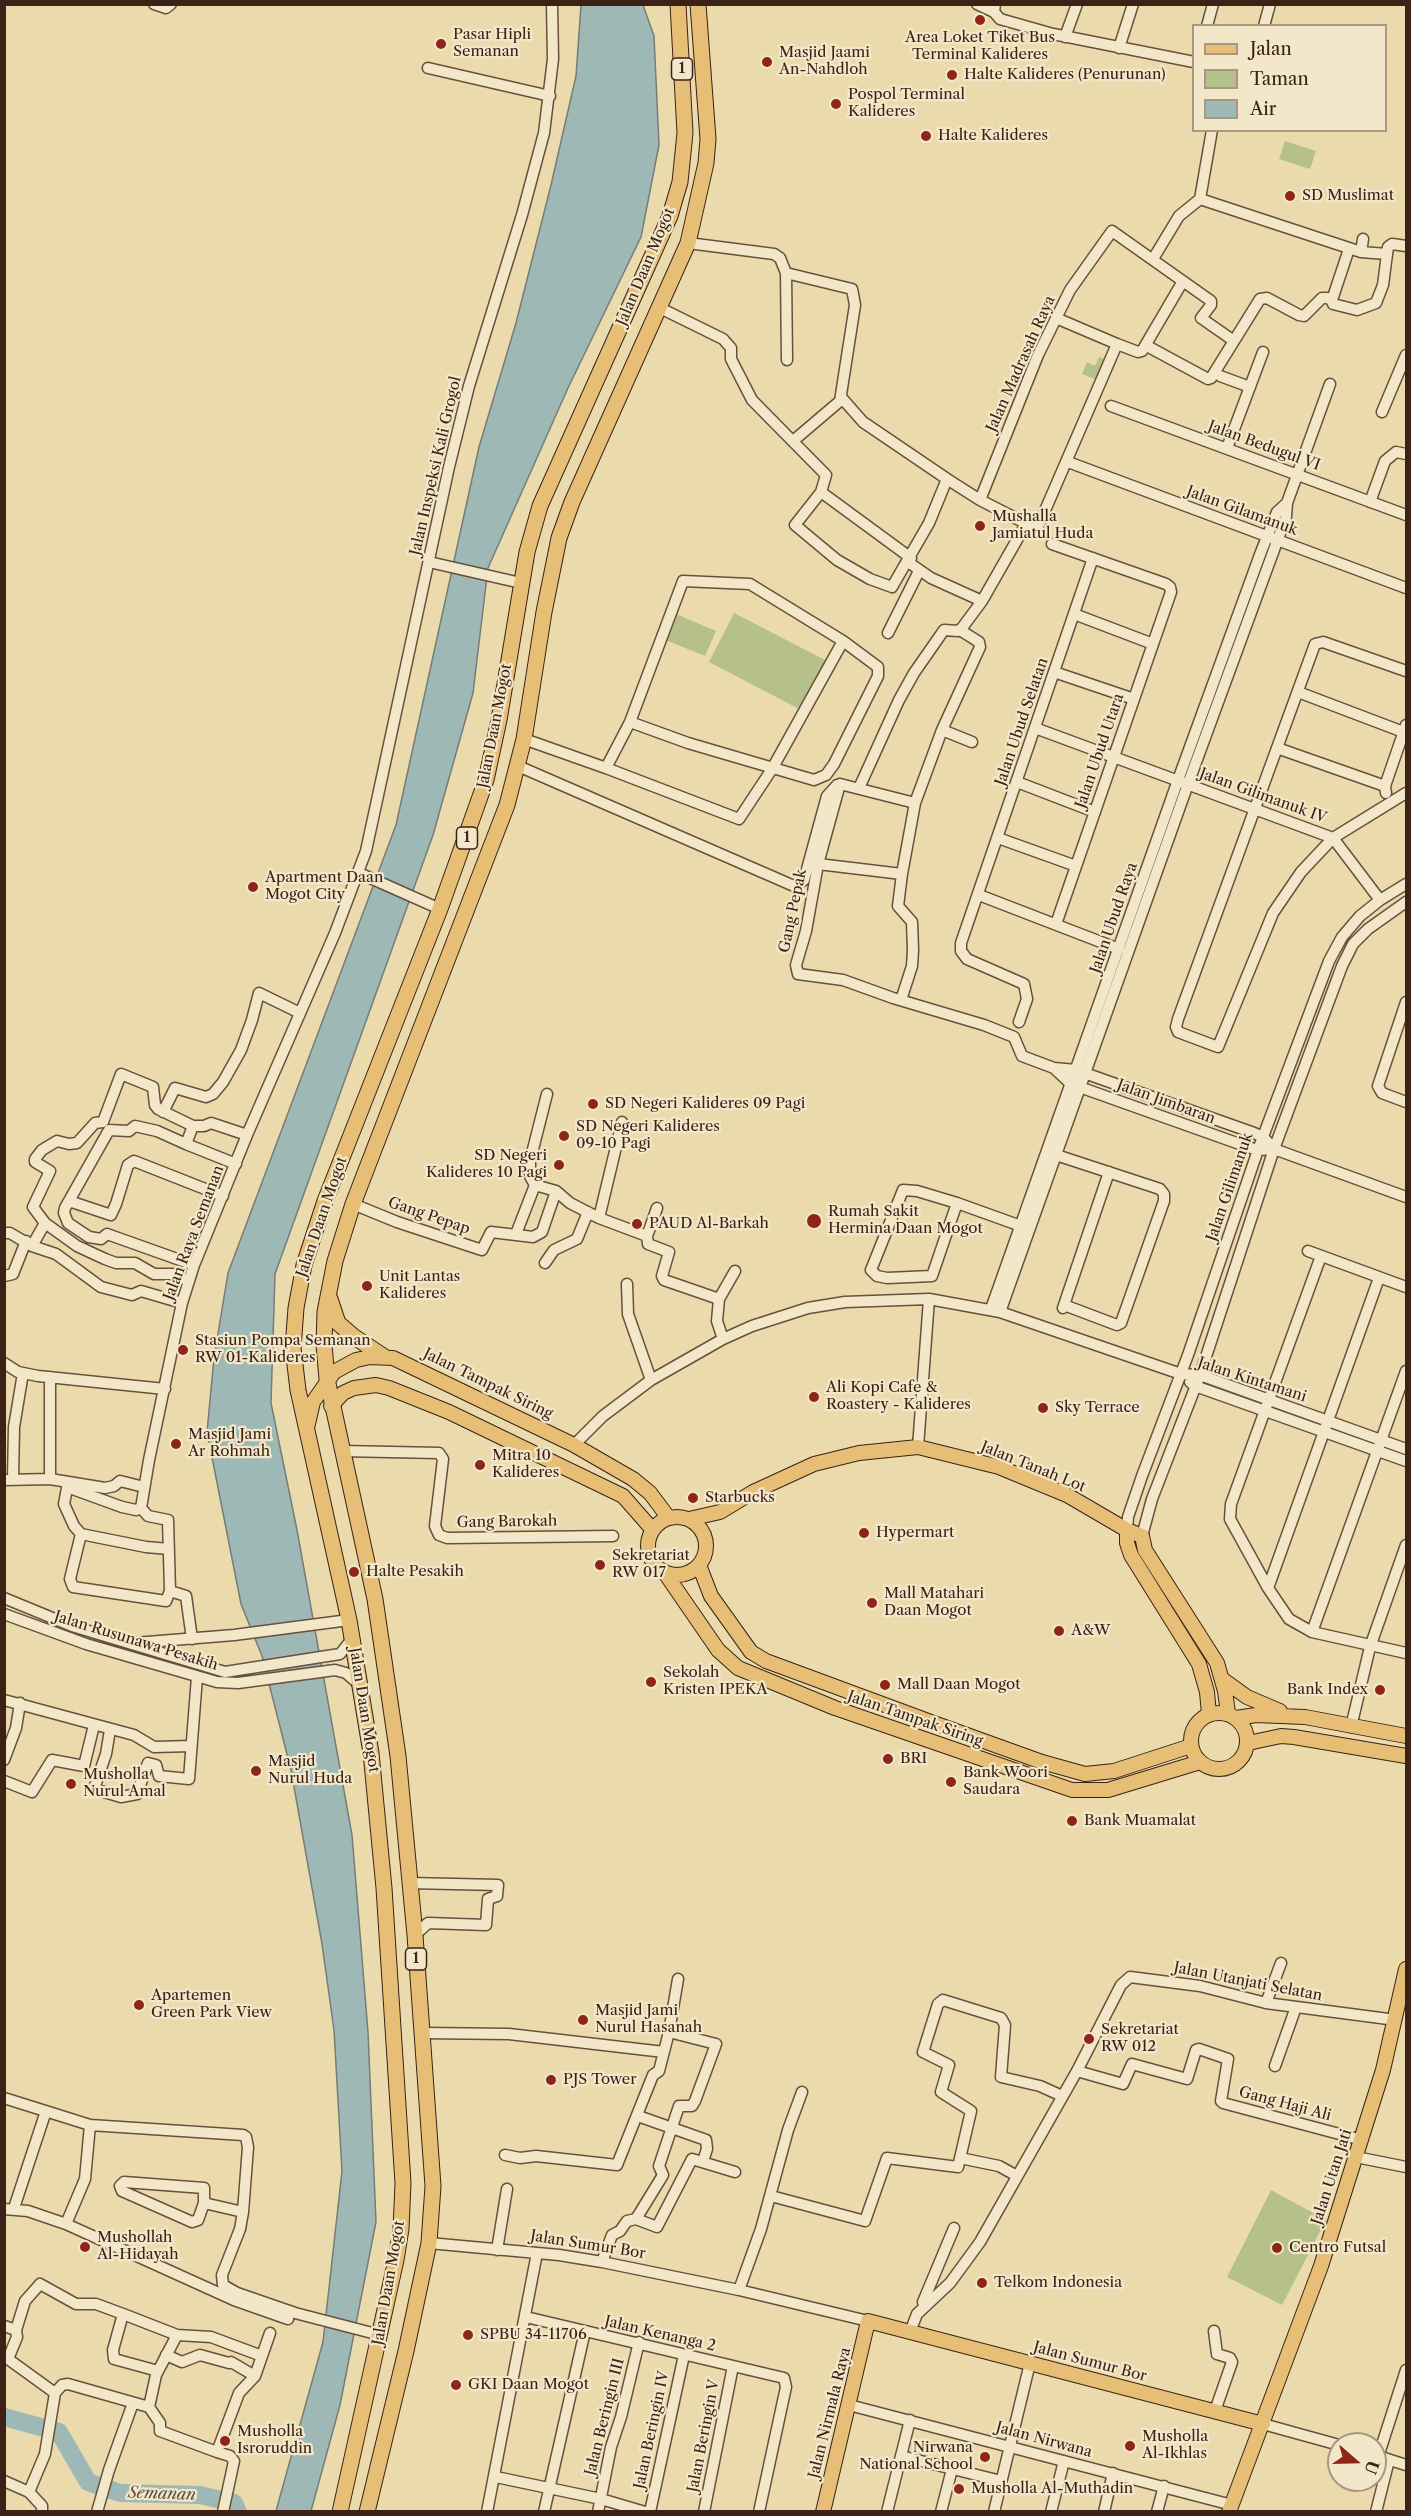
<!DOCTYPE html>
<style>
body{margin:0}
#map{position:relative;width:1411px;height:2516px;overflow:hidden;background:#ebdbac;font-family:"Libre Caslon Text",serif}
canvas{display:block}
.frame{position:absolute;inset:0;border:6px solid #3b2116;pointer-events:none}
.legend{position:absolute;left:1192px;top:24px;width:195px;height:108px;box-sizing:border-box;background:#f2e8c9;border:2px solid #a99881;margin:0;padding:8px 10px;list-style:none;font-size:18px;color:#3b2116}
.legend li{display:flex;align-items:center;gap:12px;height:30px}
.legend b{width:30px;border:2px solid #a99881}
.north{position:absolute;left:1327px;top:2432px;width:60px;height:60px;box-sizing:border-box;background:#f2e8c9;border:2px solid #a99881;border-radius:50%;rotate:110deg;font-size:16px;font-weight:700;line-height:24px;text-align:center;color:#3b2116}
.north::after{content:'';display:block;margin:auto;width:21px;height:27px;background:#8f2418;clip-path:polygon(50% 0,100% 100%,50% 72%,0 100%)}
</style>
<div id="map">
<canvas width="1411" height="2516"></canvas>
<div class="frame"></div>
<ul class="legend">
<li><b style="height:8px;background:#e6be76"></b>Jalan</li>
<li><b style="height:16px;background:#b6c08a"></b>Taman</li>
<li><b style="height:16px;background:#9eb8b6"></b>Air</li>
</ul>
<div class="north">U</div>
</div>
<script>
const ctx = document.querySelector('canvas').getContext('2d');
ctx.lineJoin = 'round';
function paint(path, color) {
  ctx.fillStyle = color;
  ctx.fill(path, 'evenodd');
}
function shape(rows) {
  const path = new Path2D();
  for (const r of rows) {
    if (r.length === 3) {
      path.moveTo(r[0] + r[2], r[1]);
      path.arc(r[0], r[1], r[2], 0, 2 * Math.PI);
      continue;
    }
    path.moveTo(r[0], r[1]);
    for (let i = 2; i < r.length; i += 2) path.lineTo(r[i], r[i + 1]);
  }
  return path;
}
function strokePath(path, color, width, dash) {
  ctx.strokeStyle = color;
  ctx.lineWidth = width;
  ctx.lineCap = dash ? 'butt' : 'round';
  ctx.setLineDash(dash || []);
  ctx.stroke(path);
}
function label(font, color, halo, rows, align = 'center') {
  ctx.font = font + ' "Libre Caslon Text",serif';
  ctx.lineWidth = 4.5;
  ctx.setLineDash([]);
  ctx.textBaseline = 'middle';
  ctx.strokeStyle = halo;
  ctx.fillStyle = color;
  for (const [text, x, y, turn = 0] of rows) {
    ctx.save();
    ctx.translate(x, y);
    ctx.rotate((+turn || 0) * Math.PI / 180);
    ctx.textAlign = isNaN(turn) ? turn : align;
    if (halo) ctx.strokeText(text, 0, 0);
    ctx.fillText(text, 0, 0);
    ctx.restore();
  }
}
paint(shape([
 [1285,141,1316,151,1310,169,1279,159],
 [1099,357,1111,362,1103,382,1082,374,1087,362,1095,366],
 [669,611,716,631,705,656,658,637],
 [734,613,827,661,801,710,709,662],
 [1271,2190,1326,2220,1282,2305,1227,2277]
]), '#b6c08a');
const water = shape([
 [581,5,643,5,654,36,659,145,641,237,568,388,488,568,473,693,433,835,275,1274,271,1403,297,1530,352,1835,368,2032,376,2222,340,2405,311,2511,276,2511,323,2342,342,2171,334,2030,322,1944,291,1770,262,1656,241,1604,207,1432,214,1358,228,1273,396,825,479,447,516,323,551,185,576,76,581,5]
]);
paint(water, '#9eb8b6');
strokePath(water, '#767c76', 1.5);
strokePath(shape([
 [4,2417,59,2432,88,2482,120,2493,200,2495,234,2503,238,2512]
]), '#9eb8b6', 18);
const minor = shape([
 [154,4,166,8,171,4],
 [977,4,994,12],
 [995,4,994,12,1000,19,1053,34,1194,62],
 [1207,26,1213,4],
 [1264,26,1270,4],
 [1065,37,1077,4],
 [1119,48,1133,4],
 [428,68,550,96],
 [1200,199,1361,252,1387,254,1388,247,1392,244,1406,246],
 [688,243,774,254,780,258,786,273,787,360],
 [1361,252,1363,239],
 [1153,259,1179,216,1200,199,1212,130],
 [786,273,852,289,855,305,840,401,793,441],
 [1332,300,1349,249],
 [660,308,723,339,731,348,731,359,752,400,826,475,821,492,911,558],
 [1056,318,1117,344],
 [1147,346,1208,379,1211,378,1260,299,1267,298,1299,315,1304,316,1322,298,1327,298,1332,300,1333,304,1357,310,1376,303,1383,285,1387,254],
 [1220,376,1250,387],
 [841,397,863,422,947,479],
 [1111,406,1406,515],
 [1382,412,1406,355],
 [1227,448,1263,352],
 [1068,462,1406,588],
 [821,492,795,525,837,560,870,579,892,587,929,523,947,479,980,500,1037,529,1117,344,1138,352,1142,351,1183,281],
 [980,500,1038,355,1070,290,1112,231,1211,301,1211,305,1201,318,1234,341],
 [1370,502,1385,461,1396,452,1406,454],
 [1052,544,1166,584,1170,587,1171,592,1056,924],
 [429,562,521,583],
 [908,562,931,578,982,601],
 [1074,614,1153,644],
 [888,633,919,571],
 [1406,671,1323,642,1315,644,1178,1019,1176,1027,1178,1032,1218,1047,1273,913,1301,872,1333,838,1406,793],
 [1054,672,1134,699],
 [1298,692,1406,733],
 [1035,728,1333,838,1380,900],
 [942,730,972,742],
 [524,739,606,768,630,722,688,743,814,780,826,775,834,764,878,676,878,667,843,641,750,584,683,581,630,722],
 [1277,748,1385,786],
 [518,766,794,886,804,880,827,796,837,785],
 [606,768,739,819,772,769,843,641],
 [1017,782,1095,812],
 [840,784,818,864,806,931,796,965,798,974,843,980,893,998,984,1025,1014,1037,1022,1056,1054,1068,1076,1070,1254,1133,1263,1137,1274,1149],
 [840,784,915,803,942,730,980,647,979,642,960,630],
 [859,788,899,700,914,673,944,630,958,631,962,628,982,601,1026,524],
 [1386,793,1385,786,1406,725],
 [998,838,1076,866],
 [818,864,902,874,915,803],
 [359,873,440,909],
 [979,895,1119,949],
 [901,1000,912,966,913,950,912,922,898,906,902,874],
 [1406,1002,1378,1086,1382,1093,1406,1102],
 [1019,1022,1027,999,1024,984,967,959,961,951,961,943,1093,558],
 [1054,1068,1071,1084,1248,1147,1258,1150,1274,1149,1406,1197],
 [163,1112,175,1088,206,1097,213,1094,223,1082,241,1050,252,1020,259,993,300,1013],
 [186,1144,236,1164],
 [1050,1153,1160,1189,1164,1194,1164,1201,1121,1323,1117,1325,1064,1305],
 [535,1185,530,1176,530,1161,547,1094],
 [69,1201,111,1215,116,1204,128,1165,134,1161,223,1196],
 [957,1203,932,1276,887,1278,877,1276,871,1270,903,1190,917,1191,957,1203,1021,1226],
 [353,1204,397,1222,482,1250,491,1232,533,1237,542,1232,556,1191],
 [599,1218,622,1122],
 [4,1233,10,1233,32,1246,56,1254,101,1287,132,1295,141,1291,182,1303],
 [516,1234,535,1185,556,1191,570,1203,599,1218,647,1236,648,1244,669,1252,662,1276,664,1280,719,1299],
 [647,1236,657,1208],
 [32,1246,45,1223],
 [1308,1251,1406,1287],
 [1321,1256,1231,1504,1230,1519,1268,1588,1289,1619,1312,1632,1406,1653],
 [545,1263,554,1250,577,1239,588,1212],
 [194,1265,107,1234,101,1239,89,1237,68,1223,64,1213,65,1208,109,1130,129,1131,135,1126,157,1131,186,1144,193,1126,204,1126,211,1123,247,1135],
 [4,1276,13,1274,26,1241],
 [189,1281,173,1274,154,1274,135,1263,116,1263,105,1259,77,1246,45,1223,33,1207,50,1171,35,1162,35,1159,42,1150,57,1141,69,1144,77,1143,95,1123,103,1122,121,1074,153,1087,155,1105,158,1109,193,1126],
 [627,1284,628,1314,651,1380],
 [1063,1308,1109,1172],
 [991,1309,1178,780,1261,552,1277,512,1287,503],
 [1000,1312,1188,784,1286,517,1287,503,1330,384],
 [723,1339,717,1321,719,1299,735,1271],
 [4,1363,18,1372,38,1376,165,1389],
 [50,1377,50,1479],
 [1190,1382,1195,1386,1406,1461],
 [574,1445,603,1416,651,1380,723,1339,752,1326,808,1308,845,1302,929,1299,1000,1312,1181,1374,1200,1375,1406,1449],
 [918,1447,929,1299],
 [341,1451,439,1453,443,1459,435,1526,439,1535,447,1538,613,1536],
 [13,1479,14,1427,23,1373],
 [4,1480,50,1479,105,1488,114,1486,120,1481,144,1487],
 [68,1483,64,1504,74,1526,81,1534],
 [67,1487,122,1507,136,1510,141,1508],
 [1127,1530,1128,1517,1142,1476,1188,1355,1258,1150,1329,961,1342,937,1360,916,1380,900,1406,884],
 [81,1534,70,1579,73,1587,166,1601,170,1591],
 [81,1534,146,1547,169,1549],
 [1142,1536,1152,1499,1200,1375,1274,1149,1342,966,1353,944,1368,929,1406,902],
 [1268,1588,1379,1278],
 [4,1598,72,1626,225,1672,340,1654,352,1639],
 [4,1614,86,1644,217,1682,238,1683,335,1670,346,1673,360,1685],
 [1312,1632,1406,1371],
 [192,1639,186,1596,170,1591,168,1520,148,1516,141,1508,149,1460,182,1303,194,1265,247,1135,335,933,366,851,449,467,469,386,522,215,544,133,553,59,552,4],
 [135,1643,234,1635,349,1620],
 [4,1700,134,1735,154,1747,191,1746],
 [1351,1727,1370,1647,1406,1545],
 [110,1730,106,1754,94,1789,121,1797,137,1794,148,1763,156,1765,159,1776,189,1779,197,1677],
 [4,1760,16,1728,20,1703],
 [4,1781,32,1792,52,1760,84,1766,94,1725],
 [409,1883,498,1885,497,1896,488,1899,486,1925,428,1923,415,1935],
 [1266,2003,1281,1963],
 [423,2033,509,2034,664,2052],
 [1275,2066,1296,2007],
 [1077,2071,1123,2084,1132,2064,1187,2079,1196,2050,1199,2049,1228,2059,1221,2101,1223,2103,1362,2140],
 [4,2098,90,2125,243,2135,246,2137,248,2147,243,2212,240,2229,222,2275,223,2285,237,2293,295,2313,380,2335],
 [638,2116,706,2140,707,2149,703,2161],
 [505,2155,520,2158,536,2156,617,2165,653,2075,659,2071,669,2032],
 [1356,2157,1406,2167],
 [960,2158,999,2166,1017,2176],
 [124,2182,204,2188,204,2203,198,2220,192,2222,122,2191,120,2186,124,2182],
 [771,2196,865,2221,887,2158,958,2167,971,2111,941,2092,949,2065,923,2052,938,2004,943,2000,1001,2018,1005,2025,1001,2077,1040,2086,1062,2096],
 [204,2203,243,2212],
 [14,2208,46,2111],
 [4,2209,28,2211,66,2224,234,2300,288,2319],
 [636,2219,657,2227,692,2159,735,2172],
 [66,2224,85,2179,90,2125],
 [429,2243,559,2255,602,2262,739,2290,868,2321],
 [497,2250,507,2189],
 [602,2262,612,2235,620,2231,627,2221,636,2219,663,2175,659,2166,679,2106,692,2106,695,2101,716,2044,669,2032,678,1979],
 [739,2290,761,2229,788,2130,802,2092],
 [925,2306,923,2302,954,2228],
 [123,2314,177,2335],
 [526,2317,784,2378,786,2387,759,2512],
 [4,2326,16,2330],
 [1214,2331,1217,2354,1230,2358,1232,2362,1215,2411],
 [910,2332,917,2314,950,2283,980,2242,1077,2071,1121,1985,1130,1977,1200,1986,1266,2003,1396,2020],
 [166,2355,182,2362,200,2355,229,2363,231,2362,255,2376],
 [262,2356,270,2333],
 [55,2393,62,2385,68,2384,149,2407,160,2423,160,2431,217,2452],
 [849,2405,1232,2505],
 [149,2407,156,2375,177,2335,211,2337,262,2356,255,2376,239,2393,217,2452,230,2456,234,2461,223,2512],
 [1263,2424,1339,2445],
 [901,2456,1001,2481],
 [1378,2457,1406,2370],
 [1384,2458,1406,2465],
 [496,2477,601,2499,645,2512],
 [4,2481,29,2492],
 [42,2512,42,2506,29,2492,45,2454,55,2393,8,2359,17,2337,16,2330,25,2301,40,2284,76,2304,96,2304,123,2314,113,2350,114,2359,158,2371],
 [97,2512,109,2470,133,2403],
 [487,2512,537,2253],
 [544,2512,585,2331],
 [598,2512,611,2447,621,2417,639,2342],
 [650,2512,684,2355],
 [704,2512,733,2366],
 [887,2512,910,2420],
 [941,2512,952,2469],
 [994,2512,1030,2363],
 [1051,2512,1064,2461],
 [1104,2512,1113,2473],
 [1157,2512,1164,2486],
 [1376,2512,1389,2460]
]);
const major = shape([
 [331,1406,343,1393,354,1388,376,1385,389,1388,449,1412,623,1496,652,1529],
 [307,1428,313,1402,334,1372,356,1360,370,1357,393,1358,574,1445,633,1479,650,1493,668,1517],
 [677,1546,29],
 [689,1519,720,1512,753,1492,814,1464,859,1453,918,1447,999,1467,1067,1495,1127,1530,1142,1536,1145,1550,1217,1663,1225,1691,1228,1713],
 [1127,1530,1127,1543,1131,1555,1199,1664,1207,1692,1209,1714],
 [699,1565,711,1596,751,1652,766,1661,931,1722,1042,1762,1085,1774,1114,1771,1191,1746],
 [665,1573,718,1650,738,1668,835,1708,1072,1790,1108,1790,1200,1762],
 [1222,1679,1247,1697,1280,1711],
 [1219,1741,28],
 [1236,1718,1256,1715,1305,1717,1406,1736],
 [1248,1743,1281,1736,1294,1737,1406,1756],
 [823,2512,868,2321,1263,2424],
 [1229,2512,1321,2266,1383,2070,1406,1969]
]);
const highway = shape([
 [330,1299,338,1323,353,1336,383,1356],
 [340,2512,396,2260,401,2229,403,2183,384,1888,371,1753,349,1620,298,1390,293,1348,296,1308,304,1265,325,1201,440,909,486,780,499,720,527,552,540,506,670,216,680,182,685,133,678,4],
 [367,2512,406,2351,429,2243,433,2186,415,1935,398,1756,375,1599,327,1379,324,1345,325,1312,335,1261,353,1204,507,805,524,739,544,612,559,538,572,502,688,243,706,163,708,139,698,4]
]);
strokePath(minor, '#67503c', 13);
strokePath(major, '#3b2116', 16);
strokePath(highway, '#3b2116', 17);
strokePath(minor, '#f2e8c9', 10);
strokePath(major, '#e6be76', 14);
strokePath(highway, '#e6be76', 15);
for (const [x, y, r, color] of [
 [980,20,6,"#8f2418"],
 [441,44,6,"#8f2418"],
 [767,62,6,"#8f2418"],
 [952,75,6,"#8f2418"],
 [836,104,6,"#8f2418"],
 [926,136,6,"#8f2418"],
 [1290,196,6,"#8f2418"],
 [980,526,6,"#8f2418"],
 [253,887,6,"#8f2418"],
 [593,1104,6,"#8f2418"],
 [564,1136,6,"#8f2418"],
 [559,1165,6,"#8f2418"],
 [814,1221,8,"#8f2418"],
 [637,1224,6,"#8f2418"],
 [367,1286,6,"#8f2418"],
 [183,1350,6,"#8f2418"],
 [814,1397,6,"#8f2418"],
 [1043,1408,6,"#8f2418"],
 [176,1444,6,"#8f2418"],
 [480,1465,6,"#8f2418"],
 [693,1498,6,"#8f2418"],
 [864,1533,6,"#8f2418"],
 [600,1565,6,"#8f2418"],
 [354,1572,6,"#8f2418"],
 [872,1603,6,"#8f2418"],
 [1059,1631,6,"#8f2418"],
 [651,1682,6,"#8f2418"],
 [885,1685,6,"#8f2418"],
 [1380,1690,6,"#8f2418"],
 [888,1759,6,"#8f2418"],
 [256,1771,6,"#8f2418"],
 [951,1782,6,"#8f2418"],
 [71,1784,6,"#8f2418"],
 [1072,1821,6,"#8f2418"],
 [139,2005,6,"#8f2418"],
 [583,2020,6,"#8f2418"],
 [1089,2039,6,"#8f2418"],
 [551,2080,6,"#8f2418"],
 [85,2247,6,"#8f2418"],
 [1277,2248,6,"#8f2418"],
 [982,2283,6,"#8f2418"],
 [468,2335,6,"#8f2418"],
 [456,2385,6,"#8f2418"],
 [225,2441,6,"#8f2418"],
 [1130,2446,6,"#8f2418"],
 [985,2457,6,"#8f2418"],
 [959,2489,6,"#8f2418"]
]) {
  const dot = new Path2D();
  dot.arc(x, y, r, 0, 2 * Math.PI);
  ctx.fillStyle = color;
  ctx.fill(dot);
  strokePath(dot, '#f2e8c9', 2);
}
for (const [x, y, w] of [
 [682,69,21],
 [467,838,21],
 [416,1959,21]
]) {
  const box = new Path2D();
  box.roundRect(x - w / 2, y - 11, w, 22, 4.5);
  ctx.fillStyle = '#f2e8c9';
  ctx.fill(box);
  strokePath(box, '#3b2116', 1.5);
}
label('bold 14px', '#3b2116', null, [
 ["1",682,69],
 ["1",467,838],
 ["1",416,1959]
]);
label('15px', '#3b2116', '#f2e8c9', [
 ["Pasar Hipli",453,35],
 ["Semanan",453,52],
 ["Area Loket Tiket Bus",980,38,"center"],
 ["Terminal Kalideres",980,55,"center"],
 ["Masjid Jaami",779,53],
 ["An-Nahdloh",779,70],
 ["Halte Kalideres (Penurunan)",964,75],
 ["Pospol Terminal",848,95],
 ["Kalideres",848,112],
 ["Halte Kalideres",938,136],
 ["SD Muslimat",1302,196],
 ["Mushalla",992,517],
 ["Jamiatul Huda",992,534],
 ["Apartment Daan",265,878],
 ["Mogot City",265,895],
 ["SD Negeri Kalideres 09 Pagi",605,1104],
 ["SD Negeri Kalideres",576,1127],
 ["09-10 Pagi",576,1144],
 ["SD Negeri",547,1156,"right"],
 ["Kalideres 10 Pagi",547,1173,"right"],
 ["Rumah Sakit",828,1212],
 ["Hermina Daan Mogot",828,1229],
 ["PAUD Al-Barkah",649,1224],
 ["Unit Lantas",379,1277],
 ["Kalideres",379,1294],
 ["Stasiun Pompa Semanan",195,1341],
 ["RW 01-Kalideres",195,1358],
 ["Ali Kopi Cafe &",826,1388],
 ["Roastery - Kalideres",826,1405],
 ["Sky Terrace",1055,1408],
 ["Masjid Jami",188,1435],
 ["Ar Rohmah",188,1452],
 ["Mitra 10",492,1456],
 ["Kalideres",492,1473],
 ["Starbucks",705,1498],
 ["Hypermart",876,1533],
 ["Sekretariat",612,1556],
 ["RW 017",612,1573],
 ["Halte Pesakih",366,1572],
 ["Mall Matahari",884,1594],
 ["Daan Mogot",884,1611],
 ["A&W",1071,1631],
 ["Sekolah",663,1673],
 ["Kristen IPEKA",663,1690],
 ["Mall Daan Mogot",897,1685],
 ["Bank Index",1368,1690,"right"],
 ["BRI",900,1759],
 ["Masjid",268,1762],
 ["Nurul Huda",268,1779],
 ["Bank Woori",963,1773],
 ["Saudara",963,1790],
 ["Musholla",83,1775],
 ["Nurul Amal",83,1792],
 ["Bank Muamalat",1084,1821],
 ["Apartemen",151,1996],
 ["Green Park View",151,2013],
 ["Masjid Jami",595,2011],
 ["Nurul Hasanah",595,2028],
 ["Sekretariat",1101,2030],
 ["RW 012",1101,2047],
 ["PJS Tower",563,2080],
 ["Mushollah",97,2238],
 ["Al-Hidayah",97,2255],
 ["Centro Futsal",1289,2248],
 ["Telkom Indonesia",994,2283],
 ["SPBU 34-11706",480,2335],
 ["GKI Daan Mogot",468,2385],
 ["Musholla",237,2432],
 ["Isroruddin",237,2449],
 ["Musholla",1142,2437],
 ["Al-Ikhlas",1142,2454],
 ["Nirwana",973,2448,"right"],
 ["National School",973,2465,"right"],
 ["Musholla Al-Muthadin",971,2489]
], 'left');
label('15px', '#3b2116', '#f2e8c9', [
 ["Jalan Daan Mogot",646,267,-67],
 ["Jalan Madrasah Raya",1021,364,-66],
 ["Jalan Bedugul VI",1264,446,20],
 ["Jalan Inspeksi Kali Grogol",436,466,-77],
 ["Jalan Gilamanuk",1242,511,20],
 ["Jalan Ubud Selatan",1022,722,-71],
 ["Jalan Daan Mogot",495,726,-79],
 ["Jalan Ubud Utara",1100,751,-71],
 ["Jalan Gilimanuk IV",1263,796,20],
 ["Gang Pepak",793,911,-78],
 ["Jalan Ubud Raya",1114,918,-71],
 ["Jalan Jimbaran",1166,1102,20],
 ["Jalan Gilimanuk",1230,1187,-71],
 ["Gang Pepap",429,1216,19],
 ["Jalan Daan Mogot",322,1217,-71],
 ["Jalan Raya Semanan",194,1233,-69],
 ["Jalan Kintamani",1252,1380,18],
 ["Jalan Tampak Siring",488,1384,26],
 ["Jalan Tanah Lot",1033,1467,22],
 ["Gang Barokah",507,1522,-1],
 ["Jalan Rusunawa Pesakih",136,1641,17],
 ["Jalan Daan Mogot",364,1710,81],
 ["Jalan Tampak Siring",915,1719,19],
 ["Jalan Utanjati Selatan",1248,1982,11],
 ["Gang Haji Ali",1285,2104,15],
 ["Jalan Utan Jati",1332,2177,-72],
 ["Jalan Sumur Bor",588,2245,9],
 ["Jalan Daan Mogot",389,2283,-80],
 ["Jalan Kenanga 2",660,2334,13],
 ["Jalan Sumur Bor",1090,2362,15],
 ["Jalan Nirmala Raya",830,2413,-76],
 ["Jalan Beringin III",605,2417,-76],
 ["Jalan Beringin IV",652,2430,-78],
 ["Jalan Beringin V",704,2436,-79],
 ["Jalan Nirwana",1044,2440,15]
]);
label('italic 16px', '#594e46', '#f2e8c9', [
 ["Semanan",162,2494,2]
]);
</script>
